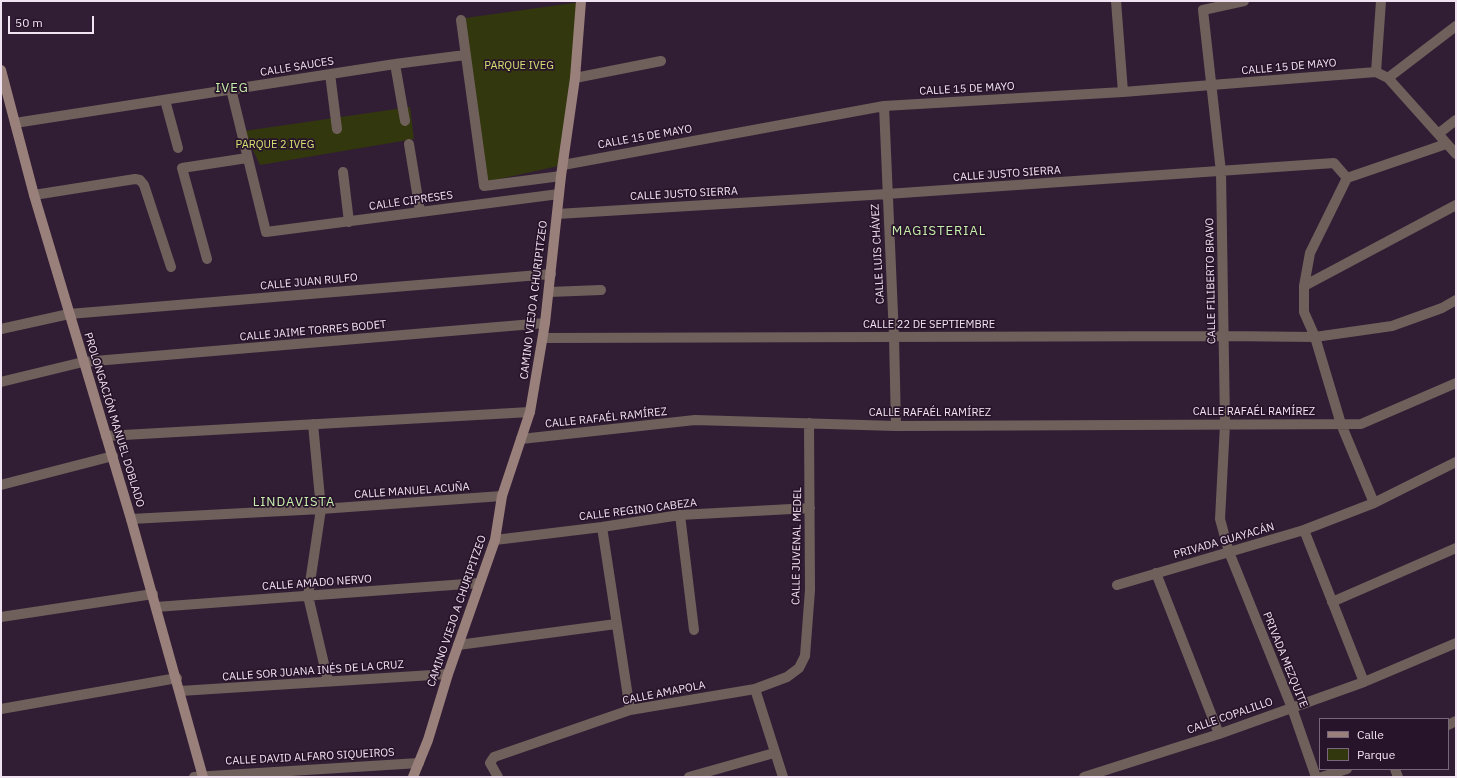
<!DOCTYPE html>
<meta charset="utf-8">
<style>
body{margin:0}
#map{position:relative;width:1457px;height:778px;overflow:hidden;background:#321e34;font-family:"IBM Plex Sans",sans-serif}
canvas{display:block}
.frame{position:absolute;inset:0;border:2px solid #f1e3f2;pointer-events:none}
.legend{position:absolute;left:1319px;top:718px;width:130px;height:52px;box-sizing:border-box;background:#28142a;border:1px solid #78677a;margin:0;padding:5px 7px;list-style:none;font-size:12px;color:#f1e3f2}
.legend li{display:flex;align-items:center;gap:8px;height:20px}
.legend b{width:20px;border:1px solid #78677a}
.scale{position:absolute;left:8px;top:16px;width:86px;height:18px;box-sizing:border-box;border:2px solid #f1e3f2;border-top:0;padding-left:5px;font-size:12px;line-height:14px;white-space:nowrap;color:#f1e3f2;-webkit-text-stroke:3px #28142a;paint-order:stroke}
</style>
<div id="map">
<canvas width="1457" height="778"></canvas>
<div class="frame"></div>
<ul class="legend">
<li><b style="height:5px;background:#9a807b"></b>Calle</li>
<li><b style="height:11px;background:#32370e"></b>Parque</li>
</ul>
<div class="scale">50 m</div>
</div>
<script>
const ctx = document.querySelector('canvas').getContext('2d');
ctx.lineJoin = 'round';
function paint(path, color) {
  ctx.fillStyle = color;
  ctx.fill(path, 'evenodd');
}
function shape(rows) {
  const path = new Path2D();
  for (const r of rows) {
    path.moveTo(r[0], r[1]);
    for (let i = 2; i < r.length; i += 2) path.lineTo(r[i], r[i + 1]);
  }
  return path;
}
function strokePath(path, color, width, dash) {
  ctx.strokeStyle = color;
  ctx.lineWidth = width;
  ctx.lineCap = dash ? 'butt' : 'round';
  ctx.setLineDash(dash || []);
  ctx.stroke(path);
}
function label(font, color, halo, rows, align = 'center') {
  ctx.font = font + ' "IBM Plex Sans",sans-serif';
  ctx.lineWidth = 3.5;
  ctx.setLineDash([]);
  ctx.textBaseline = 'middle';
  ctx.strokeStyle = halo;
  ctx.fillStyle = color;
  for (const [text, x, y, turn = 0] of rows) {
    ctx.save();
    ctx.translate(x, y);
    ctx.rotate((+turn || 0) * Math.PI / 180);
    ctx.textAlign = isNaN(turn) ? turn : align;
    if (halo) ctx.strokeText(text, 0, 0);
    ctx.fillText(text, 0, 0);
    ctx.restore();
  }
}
paint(shape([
 [581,2,563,165,481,183,458,19],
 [410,107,414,139,260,165,244,131]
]), '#32370e');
strokePath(shape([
 [1116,1,1123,92],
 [1244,1,1203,10,1221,172,1225,424,1220,519,1229,552,1292,708,1316,777],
 [461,20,484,186,561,176],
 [395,64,405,121],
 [1376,72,1388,78,1456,154],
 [1376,72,1381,1],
 [330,74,337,129],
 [575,78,661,61],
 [1388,78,1456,26],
 [231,89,266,232,559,194],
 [165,100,178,148],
 [884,106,894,337,896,426],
 [15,123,395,64,465,55],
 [1438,134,1456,120],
 [409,144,420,211],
 [563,165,884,106,1123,92,1376,72],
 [343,172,349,222],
 [1347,178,1310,253,1304,286,1304,312,1315,337,1341,424,1374,503],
 [1347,178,1446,144],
 [34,195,135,179,140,180,144,185,171,267],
 [557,214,887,194,1334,163,1347,178],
 [207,259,182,168,247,158],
 [1304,286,1456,205],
 [549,292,601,290],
 [1,329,69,314,551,274],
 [543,338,1224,336,1315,337,1392,326,1442,308,1456,300],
 [1,382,83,362,545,323],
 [313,424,321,509,308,596,328,681],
 [106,436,530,412],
 [521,439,695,420,896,426,1361,424,1456,383],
 [1,485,113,456],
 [680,515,694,630],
 [131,519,321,509,502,496],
 [602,527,630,710],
 [1304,530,1364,682],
 [495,540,602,527,680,515,810,508],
 [1156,573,1219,734],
 [1117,585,1304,530,1374,503,1456,462],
 [1332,602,1456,548],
 [156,607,479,583],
 [1,617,153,594],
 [458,645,616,624],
 [755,689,783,777],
 [180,691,448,674],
 [1,709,177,678],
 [1448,725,1456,721],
 [1395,769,1398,777],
 [194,777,419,763],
 [498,777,490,763,494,757,630,710,755,689,787,677,799,668,805,656,810,590,809,423],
 [689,777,774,753],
 [1084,777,1219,734,1364,682,1456,643],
 [1322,777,1347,769]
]), '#70605c', 10);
strokePath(shape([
 [1,70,34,195,131,519,203,777],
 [413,777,428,740,448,674,495,540,502,496,530,412,545,323,561,176,575,78,581,1]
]), '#9a807b', 10);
label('11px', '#d2e170', '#28142a', [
 ["PARQUE IVEG",519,66],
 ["PARQUE 2 IVEG",275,145]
]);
label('11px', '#f1e3f2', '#28142a', [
 ["CALLE SAUCES",297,67,-9],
 ["CALLE 15 DE MAYO",1289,67,-5],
 ["CALLE 15 DE MAYO",967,89,-3],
 ["CALLE 15 DE MAYO",645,137,-10],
 ["CALLE JUSTO SIERRA",1007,174,-4],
 ["CALLE JUSTO SIERRA",684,194,-3],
 ["CALLE CIPRESES",411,201,-8],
 ["CALLE LUIS CHÁVEZ",878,254,-93],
 ["CALLE FILIBERTO BRAVO",1211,281,-91],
 ["CALLE JUAN RULFO",309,282,-5],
 ["CAMINO VIEJO A CHURIPITZEO",534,300,-83],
 ["CALLE 22 DE SEPTIEMBRE",929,325],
 ["CALLE JAIME TORRES BODET",313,331,-5],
 ["CALLE RAFAÉL RAMÍREZ",1254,412],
 ["CALLE RAFAÉL RAMÍREZ",930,413],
 ["CALLE RAFAÉL RAMÍREZ",606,418,-6],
 ["PROLONGACIÓN MANUEL DOBLADO",114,420,73],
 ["CALLE MANUEL ACUÑA",412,491,-4],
 ["CALLE REGINO CABEZA",638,510,-7],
 ["PRIVADA GUAYACÁN",1224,541,-16],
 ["CALLE JUVENAL MEDEL",797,546,-89],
 ["CALLE AMADO NERVO",317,583,-4],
 ["CAMINO VIEJO A CHURIPITZEO",457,611,-71],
 ["PRIVADA MEZQUITE",1285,660,68],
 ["CALLE SOR JUANA INÉS DE LA CRUZ",313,671,-4],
 ["CALLE AMAPOLA",664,693,-11],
 ["CALLE COPALILLO",1230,716,-19],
 ["CALLE DAVID ALFARO SIQUEIROS",310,757,-3]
]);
ctx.letterSpacing = '1px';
label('13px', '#c6f0ac', '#28142a', [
 ["IVEG",232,88],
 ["MAGISTERIAL",939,231],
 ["LINDAVISTA",294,502]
]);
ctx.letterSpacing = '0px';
</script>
